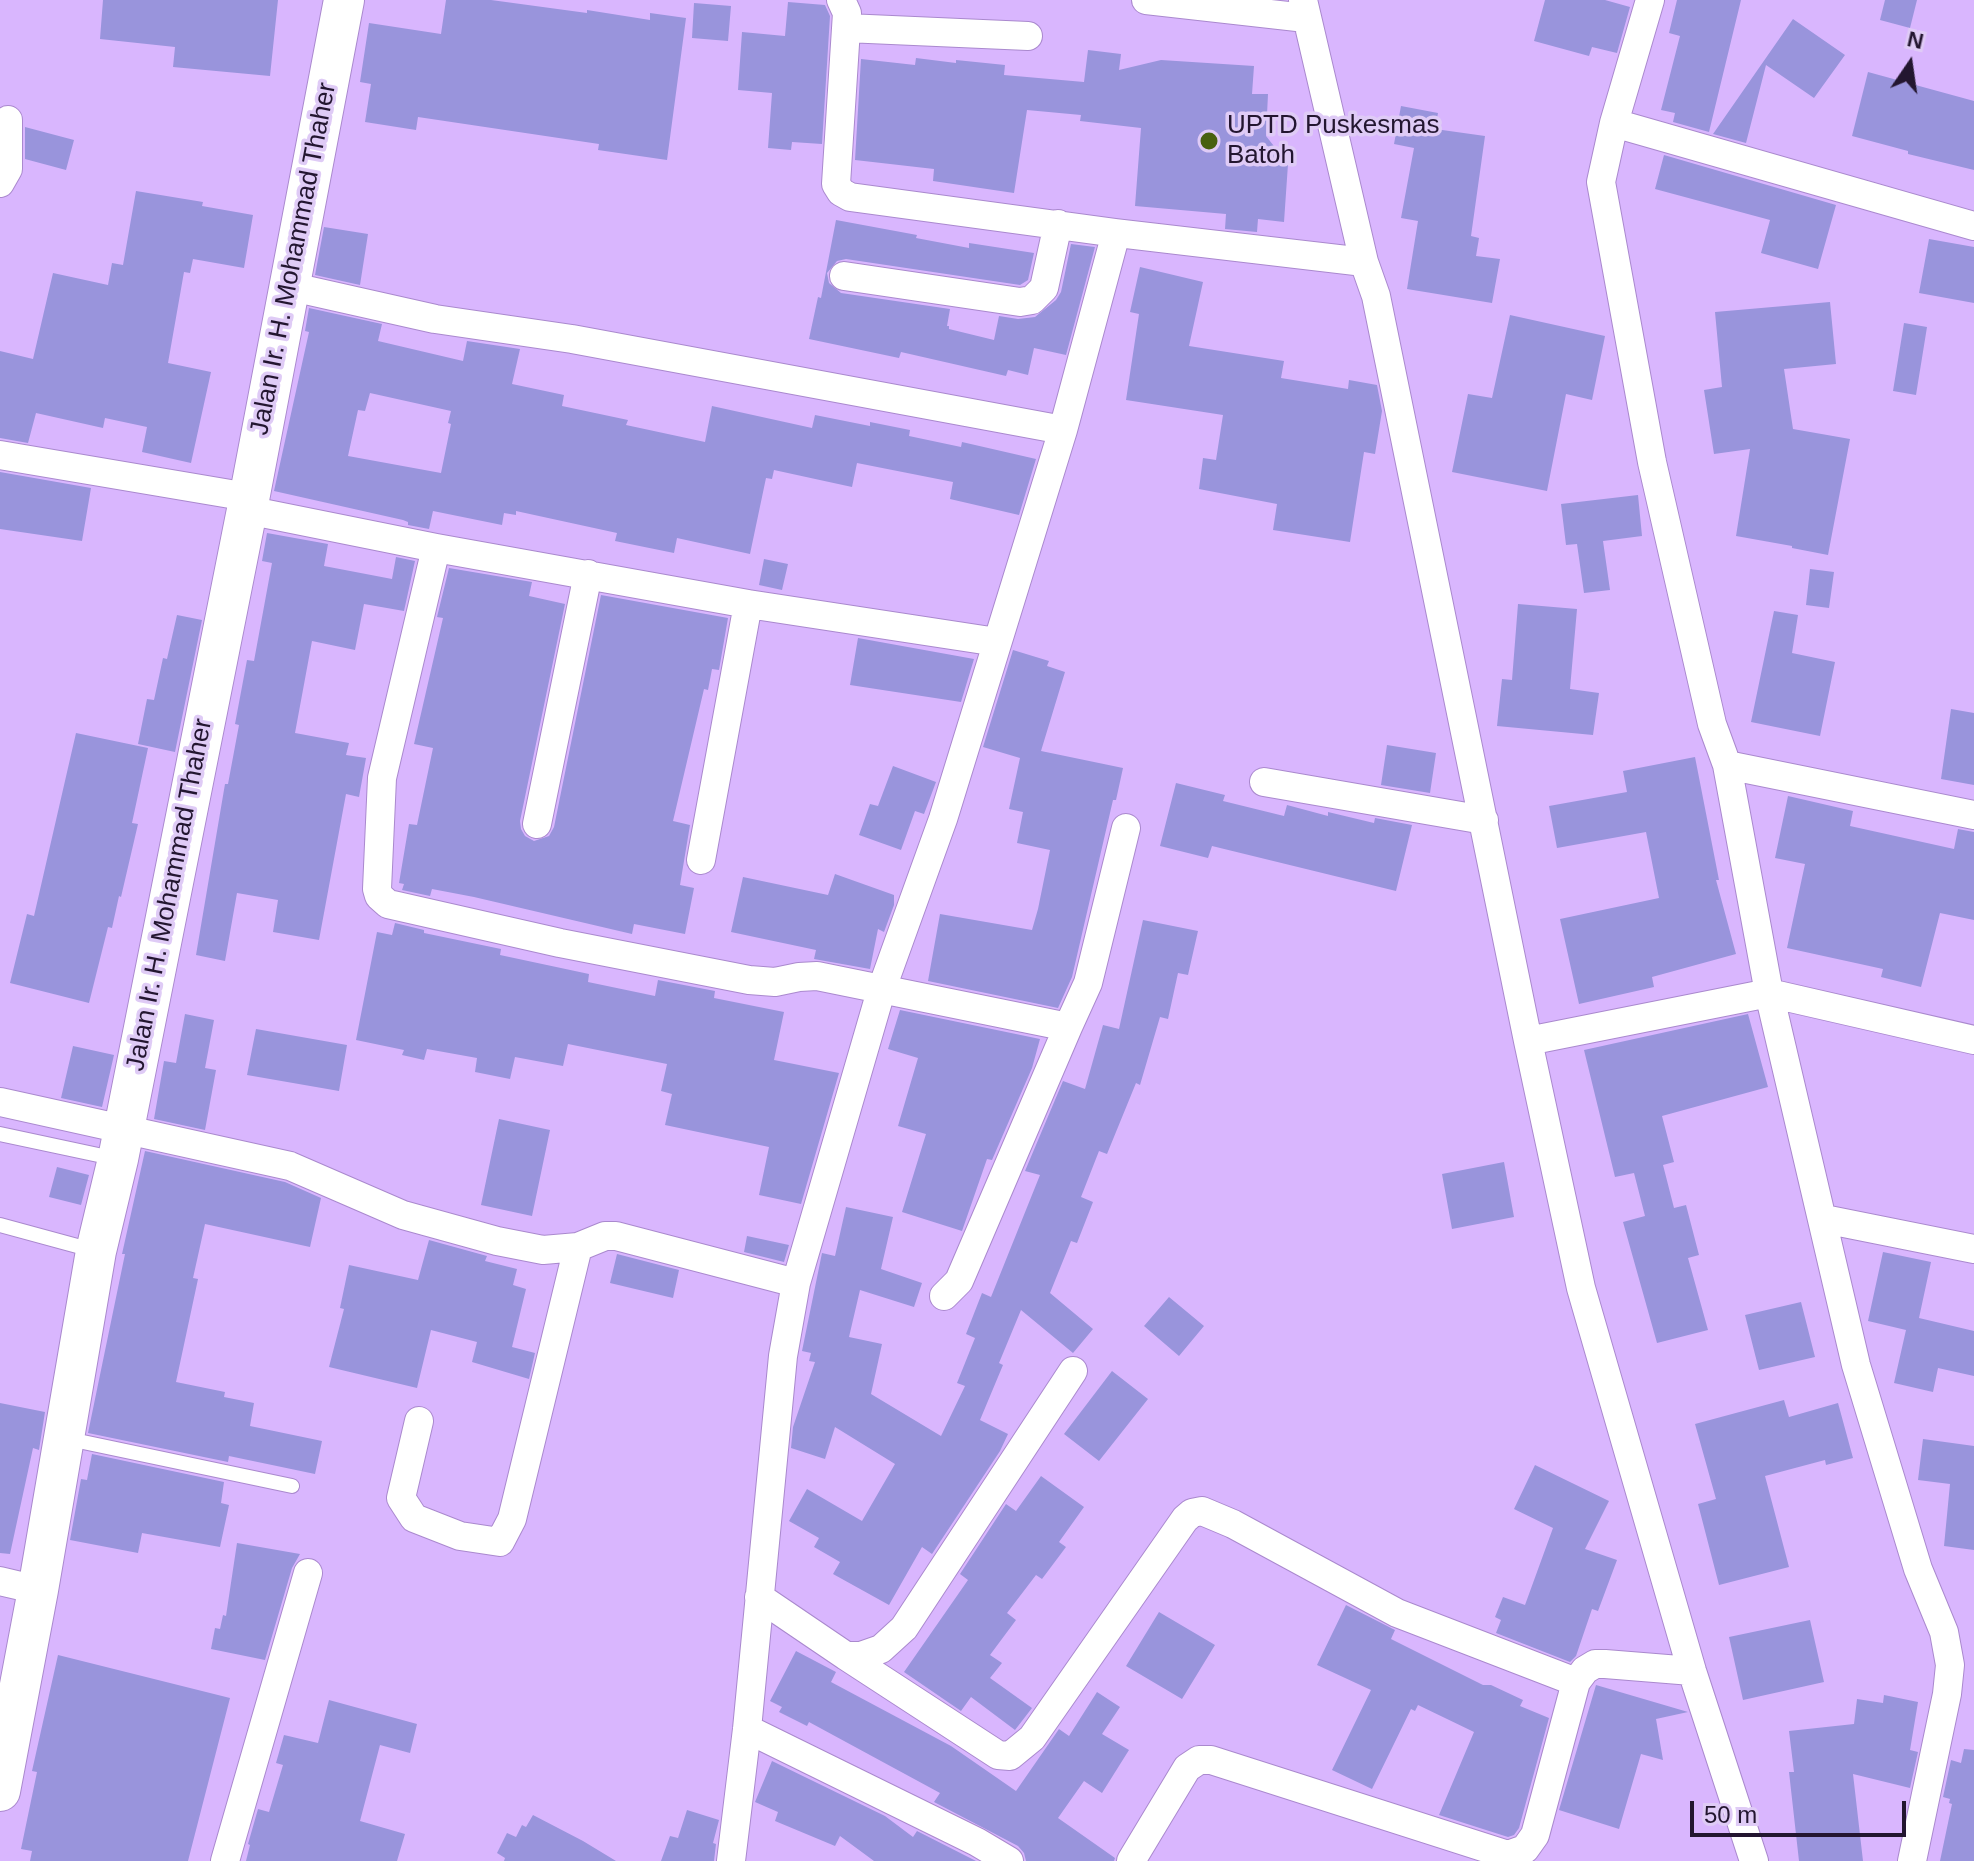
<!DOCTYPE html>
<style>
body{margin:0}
#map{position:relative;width:1974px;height:1861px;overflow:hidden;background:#d9b6fe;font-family:Helvetica,sans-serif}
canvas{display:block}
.north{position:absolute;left:1870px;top:24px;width:80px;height:80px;-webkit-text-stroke:6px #dfcbf6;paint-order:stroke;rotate:13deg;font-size:22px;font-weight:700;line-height:32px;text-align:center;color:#231630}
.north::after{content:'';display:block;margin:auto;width:28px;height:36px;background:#231630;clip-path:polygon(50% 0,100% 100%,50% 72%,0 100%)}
.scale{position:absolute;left:1690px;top:1801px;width:216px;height:36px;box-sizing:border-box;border:4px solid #231630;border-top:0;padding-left:10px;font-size:24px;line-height:28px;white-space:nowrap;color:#231630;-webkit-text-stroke:6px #dfcbf6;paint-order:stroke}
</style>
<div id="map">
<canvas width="1974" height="1861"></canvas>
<div class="north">N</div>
<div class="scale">50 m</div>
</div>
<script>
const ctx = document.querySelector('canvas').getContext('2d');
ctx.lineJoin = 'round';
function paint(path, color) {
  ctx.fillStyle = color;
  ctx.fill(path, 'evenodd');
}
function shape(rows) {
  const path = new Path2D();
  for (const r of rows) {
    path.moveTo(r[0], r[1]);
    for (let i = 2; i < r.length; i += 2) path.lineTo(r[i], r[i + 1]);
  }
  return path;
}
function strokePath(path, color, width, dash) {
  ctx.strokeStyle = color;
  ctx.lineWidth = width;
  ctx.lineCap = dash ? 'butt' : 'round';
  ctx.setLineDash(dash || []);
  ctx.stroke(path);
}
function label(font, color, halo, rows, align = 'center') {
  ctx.font = font + ' Helvetica,sans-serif';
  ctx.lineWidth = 7;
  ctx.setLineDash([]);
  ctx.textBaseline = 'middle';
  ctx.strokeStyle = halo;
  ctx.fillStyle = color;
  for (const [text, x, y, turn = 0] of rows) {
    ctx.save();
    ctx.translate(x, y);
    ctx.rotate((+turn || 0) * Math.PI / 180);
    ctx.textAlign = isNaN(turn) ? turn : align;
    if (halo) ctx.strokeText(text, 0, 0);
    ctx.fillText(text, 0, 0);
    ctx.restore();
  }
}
paint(shape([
 [103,0,278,0,270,76,173,67,175,47,100,39],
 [446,0,491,0,587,13,587,10,650,20,650,13,686,18,667,160,598,150,599,144,418,117,416,130,365,122,371,84,360,82,369,23,441,34],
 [1545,0,1605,0,1630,7,1617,53,1592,47,1589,56,1534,41],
 [1677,0,1741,0,1709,132,1673,122,1675,113,1661,110,1680,36,1669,33],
 [1885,0,1917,0,1910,28,1880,20],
 [788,2,825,5,830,16,822,144,792,142,791,150,768,148,772,93,738,90,742,32,785,36],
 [694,3,731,6,728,41,692,38],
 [1793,19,1845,55,1814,98,1766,65,1746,143,1713,134],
 [1088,50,1121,54,1119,70,1161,60,1254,66,1252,94,1268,94,1266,136,1288,164,1284,222,1258,219,1257,232,1225,229,1226,214,1135,206,1141,128,1080,121,1081,115,1027,110,1014,193,933,181,934,169,855,160,861,59,915,65,916,58,956,63,956,60,1005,65,1004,75,1084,82],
 [1868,72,1974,101,1974,170,1908,154,1908,151,1852,136],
 [1401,106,1438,113,1435,129,1485,136,1471,236,1479,238,1476,256,1500,259,1492,303,1407,289,1418,221,1401,218,1414,148,1394,144],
 [25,127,74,140,66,170,25,159],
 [1664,155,1836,205,1818,269,1761,253,1770,220,1655,189],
 [136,191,203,202,202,206,253,215,244,268,193,259,190,273,184,272,168,363,211,372,191,463,142,452,147,427,105,418,103,428,36,413,28,443,0,438,0,351,33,359,53,273,108,285,112,263,123,265],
 [836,220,917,235,916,238,969,248,969,243,1034,253,1028,280,1020,285,846,259,837,261,827,273,829,283,841,293,950,309,947,326,949,326,949,329,994,340,999,316,1018,319,1035,317,1056,300,1061,292,1071,244,1095,247,1066,355,1034,348,1028,375,1008,370,1006,376,901,352,899,358,809,339,818,297,821,298],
 [324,227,368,234,360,285,315,275],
 [1929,239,1974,247,1974,303,1919,293],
 [1140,267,1203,282,1189,346,1284,361,1281,378,1348,389,1349,380,1377,385,1382,411,1375,454,1364,452,1350,542,1273,530,1277,504,1199,489,1203,458,1216,460,1223,415,1126,400,1139,314,1130,312],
 [1830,302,1836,364,1784,369,1793,429,1850,439,1828,555,1792,548,1792,546,1736,536,1750,449,1714,454,1704,390,1722,387,1715,312],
 [309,308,382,324,378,341,463,361,467,341,520,349,512,384,564,395,562,406,628,420,626,425,705,442,712,406,812,428,815,415,870,426,870,422,910,430,909,436,961,447,962,442,1036,459,1019,515,950,499,953,482,857,463,852,487,774,470,772,479,766,478,750,554,677,538,674,553,615,541,617,533,516,511,516,515,504,513,502,525,433,511,429,529,408,525,408,522,403,520,274,491,309,332,305,331],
 [370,393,451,411,448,423,451,424,441,473,348,456,358,410,365,411],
 [1510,315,1605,336,1592,400,1566,394,1547,491,1452,472,1468,394,1492,398],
 [1904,323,1927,327,1916,395,1893,391],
 [0,472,91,488,82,541,0,529],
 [1638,495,1642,536,1603,541,1610,590,1584,593,1577,544,1566,545,1561,504],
 [267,533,328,544,324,566,392,579,396,557,415,561,404,611,364,604,355,650,312,641,295,733,349,743,346,755,366,758,359,797,346,794,319,940,273,932,278,900,237,893,225,961,196,955,225,784,228,784,239,725,235,724,247,660,254,661,272,563,262,561],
 [764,559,788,564,782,590,759,585],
 [449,568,532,582,529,596,565,604,520,821,521,829,525,836,534,841,549,836,554,827,601,595,728,618,719,670,712,669,708,690,704,689,673,821,690,825,680,885,694,888,685,934,634,924,632,934,474,897,432,889,430,896,402,890,404,884,399,883,409,824,417,825,433,748,414,744,443,618,437,617],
 [1810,569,1834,572,1829,608,1806,605],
 [1518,604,1577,609,1570,689,1599,693,1593,735,1497,726,1502,679,1512,680],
 [1774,611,1798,615,1792,653,1835,662,1820,736,1751,722],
 [177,615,202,620,175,752,138,744,147,699,154,700,163,658,167,659],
 [858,638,974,659,961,702,850,685],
 [1013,650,1049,661,1047,666,1065,672,1041,751,1123,768,1116,800,1113,800,1072,977,1058,1008,928,981,940,914,1032,930,1038,909,1050,850,1017,843,1023,812,1009,809,1020,758,983,747],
 [1951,709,1974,713,1974,785,1941,779],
 [76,733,148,748,132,823,138,824,121,897,119,896,112,928,108,927,89,1003,10,983,27,914,34,916],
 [1387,745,1436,753,1430,793,1381,785],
 [1695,757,1719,880,1716,880,1736,954,1652,977,1654,987,1579,1004,1560,919,1659,898,1646,832,1557,848,1549,806,1627,792,1623,771],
 [893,766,936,782,924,814,915,811,901,850,859,835,870,804,878,806],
 [1176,783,1225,795,1223,801,1284,816,1287,805,1328,816,1328,812,1374,823,1375,818,1412,825,1396,891,1212,846,1208,858,1160,846],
 [1788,796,1853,811,1850,826,1954,849,1958,829,1974,832,1974,920,1940,913,1921,987,1881,977,1883,969,1787,948,1805,864,1775,858],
 [835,874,894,895,894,905,884,932,878,929,870,969,814,959,816,950,731,932,743,877,828,895],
 [1143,920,1198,931,1188,975,1178,973,1168,1019,1160,1017,1140,1085,1136,1083,1107,1154,1099,1151,1081,1197,1093,1202,1077,1243,1071,1241,1050,1293,1093,1329,1073,1353,1021,1310,999,1363,1003,1365,980,1420,1008,1434,1000,1451,932,1554,922,1547,889,1605,833,1574,840,1562,814,1547,819,1538,789,1521,807,1489,862,1521,895,1464,835,1427,825,1459,791,1448,793,1427,815,1362,809,1361,811,1353,802,1351,822,1253,835,1256,846,1207,893,1217,881,1269,922,1283,914,1307,860,1290,849,1337,882,1344,871,1394,941,1436,965,1386,957,1383,975,1338,966,1334,982,1293,991,1297,1040,1175,1025,1171,1063,1081,1085,1089,1103,1025,1119,1029],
 [395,923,424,930,424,933,501,949,500,955,589,974,588,982,655,996,658,980,715,991,714,998,784,1012,774,1060,839,1073,801,1204,759,1195,769,1147,665,1125,672,1094,661,1091,667,1064,568,1044,563,1066,515,1057,510,1079,475,1072,477,1058,427,1049,424,1060,402,1055,404,1050,356,1040,377,932,392,935],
 [900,1010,1040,1039,1032,1068,992,1160,987,1159,962,1231,902,1212,926,1134,898,1126,918,1058,888,1049],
 [185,1014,214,1020,205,1068,216,1070,205,1130,154,1119,164,1061,176,1063],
 [1748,1014,1768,1087,1662,1116,1674,1162,1663,1165,1674,1208,1686,1205,1699,1255,1688,1258,1708,1330,1657,1343,1623,1222,1645,1216,1634,1173,1615,1177,1584,1050],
 [256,1029,347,1045,339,1091,247,1075],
 [73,1046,114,1055,102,1107,61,1098],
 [499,1119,550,1130,532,1216,481,1205],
 [145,1151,285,1182,321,1198,310,1247,205,1224,193,1278,198,1279,176,1382,225,1392,224,1397,254,1403,250,1426,322,1441,315,1474,229,1456,228,1462,88,1433,125,1254,122,1254],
 [1504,1162,1514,1217,1452,1229,1442,1174],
 [57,1167,89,1175,81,1205,49,1197],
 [747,1236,789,1245,784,1262,744,1252],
 [429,1240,487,1256,485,1261,517,1269,513,1285,526,1289,512,1347,535,1353,529,1379,472,1362,477,1342,431,1330,417,1388,329,1367,344,1309,340,1308,349,1265,418,1280],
 [1883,1252,1931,1262,1919,1318,1974,1331,1974,1376,1938,1368,1933,1392,1894,1383,1906,1330,1868,1321],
 [617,1254,679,1270,673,1298,610,1283],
 [1169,1297,1204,1326,1179,1356,1144,1326],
 [1801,1302,1815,1357,1759,1370,1745,1315],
 [1112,1371,1148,1399,1099,1461,1064,1434],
 [1784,1400,1789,1417,1838,1403,1853,1458,1826,1465,1825,1460,1765,1476,1789,1567,1719,1585,1698,1504,1716,1499,1695,1424],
 [0,1403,45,1412,39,1450,33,1448,10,1554,0,1553],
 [1923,1439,1974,1446,1974,1550,1944,1546,1950,1484,1918,1480],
 [92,1454,224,1482,221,1503,229,1505,220,1547,142,1533,138,1553,70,1540,81,1479,87,1480],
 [1535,1465,1609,1501,1585,1549,1617,1560,1598,1611,1592,1609,1576,1656,1570,1662,1496,1633,1501,1620,1495,1617,1503,1597,1525,1605,1553,1528,1514,1509],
 [1041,1476,1084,1507,1059,1542,1066,1547,1042,1579,1036,1575,1007,1613,1016,1620,990,1655,1002,1663,990,1678,1032,1708,1015,1730,971,1697,961,1711,904,1672,968,1580,960,1574,1006,1504,1016,1511],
 [237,1543,300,1554,292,1568,265,1660,211,1649,215,1628,220,1629,223,1615,226,1616],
 [1346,1605,1395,1630,1391,1639,1483,1685,1491,1685,1523,1700,1520,1706,1549,1718,1519,1828,1514,1835,1508,1837,1439,1815,1474,1732,1418,1705,1415,1711,1411,1709,1372,1789,1332,1770,1371,1690,1317,1665],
 [1159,1612,1215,1645,1182,1699,1126,1666],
 [1810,1620,1824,1682,1743,1700,1729,1637],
 [796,1651,836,1672,831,1682,951,1746,1016,1791,1059,1729,1069,1736,1097,1692,1120,1707,1102,1734,1129,1750,1102,1793,1084,1781,1058,1818,1115,1858,1114,1861,1026,1861,1024,1853,1018,1846,934,1802,940,1793,809,1722,807,1726,779,1712,782,1707,770,1701],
 [58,1655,230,1698,188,1861,30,1861,32,1851,21,1849,37,1772,32,1771],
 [1596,1685,1688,1712,1656,1719,1663,1760,1641,1754,1619,1829,1559,1810],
 [1884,1695,1918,1702,1910,1750,1918,1752,1910,1788,1853,1774,1863,1861,1799,1861,1789,1772,1794,1772,1789,1731,1854,1724,1857,1699,1883,1703],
 [329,1700,417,1724,410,1753,380,1745,360,1821,405,1834,397,1861,246,1861,250,1845,248,1844,258,1809,269,1812,283,1765,276,1763,284,1735,318,1743],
 [1964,1749,1974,1750,1974,1861,1940,1861,1952,1804,1949,1803,1950,1799,1943,1797,1951,1760,1961,1763],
 [772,1761,885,1816,913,1837,917,1831,976,1861,874,1861,840,1836,835,1846,775,1821,778,1812,755,1802],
 [687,1810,719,1820,713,1843,716,1844,714,1861,661,1861,670,1836,678,1838],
 [533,1815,583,1841,616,1861,504,1861,505,1858,497,1853,507,1833,516,1837,522,1825,526,1827]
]), '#9994dc');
const service = shape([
 [0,1134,117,1159],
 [0,1225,92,1250],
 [64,1438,292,1486]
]);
const minor = shape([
 [841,0,847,13,836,184,841,192,850,197,1116,233,1364,262],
 [1146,0,1306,18],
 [1303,0,1364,262,1376,296,1528,1041,1581,1288,1692,1671,1754,1861],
 [1650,0,1614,123,1601,182,1652,462,1712,724,1727,765,1974,815],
 [846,28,1028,36],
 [1614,123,1974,226],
 [0,183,8,169,8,120],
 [844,276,1020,302,1032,300,1044,288,1058,224],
 [288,286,435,319,572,339,1063,430],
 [0,455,248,497],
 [247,510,436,548,748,604,997,642],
 [436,548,382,778,377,889,379,896,388,904,560,943,749,980,775,982,799,977,817,976,1068,1027,959,1281,944,1296],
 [1727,765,1769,993,1856,1365,1918,1569,1944,1632,1950,1665,1947,1694,1912,1861],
 [1264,782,1484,820],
 [537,824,588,574],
 [701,860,748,604],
 [1068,1027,1088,983,1126,828],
 [1528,1041,1769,993,1974,1040],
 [0,1102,290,1166,403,1215,497,1241,543,1250,578,1247,605,1236,616,1236,796,1283],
 [1824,1219,1974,1249],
 [419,1421,401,1498,414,1518,460,1536,500,1542,512,1519,578,1247],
 [0,1581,38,1590],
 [759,1597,846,1656,861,1656,881,1649,904,1628,1073,1371],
 [846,1656,998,1755,1010,1756,1032,1738,1185,1519,1192,1513,1202,1511,1233,1524,1397,1613,1576,1682],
 [747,1729,977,1842,1009,1861],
 [225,1861,308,1573],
 [731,1861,747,1729,783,1356,796,1283,881,991,943,819,1063,430,1116,233],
 [1131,1861,1187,1768,1199,1760,1211,1760,1508,1855,1525,1849,1535,1835,1576,1682,1585,1670,1595,1664,1605,1664,1692,1671]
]);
const secondary = shape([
 [0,1791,38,1590,96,1251,118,1159,247,510,344,0]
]);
strokePath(service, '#aa89ce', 16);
strokePath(minor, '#aa89ce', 30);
strokePath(secondary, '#aa89ce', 42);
strokePath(service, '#fff', 14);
strokePath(minor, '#fff', 28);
strokePath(secondary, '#fff', 40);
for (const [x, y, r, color] of [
 [1209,141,10,"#486110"]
]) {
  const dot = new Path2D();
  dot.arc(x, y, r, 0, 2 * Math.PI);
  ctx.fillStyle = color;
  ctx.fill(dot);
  strokePath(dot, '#dfcbf6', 3);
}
label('26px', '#231630', '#dfcbf6', [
 ["UPTD Puskesmas",1227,126],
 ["Batoh",1227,156]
], 'left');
label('26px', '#231630', '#dfcbf6', [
 ["Jalan Ir. H. Mohammad Thaher",294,259,-79],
 ["Jalan Ir. H. Mohammad Thaher",170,895,-79]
]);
</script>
